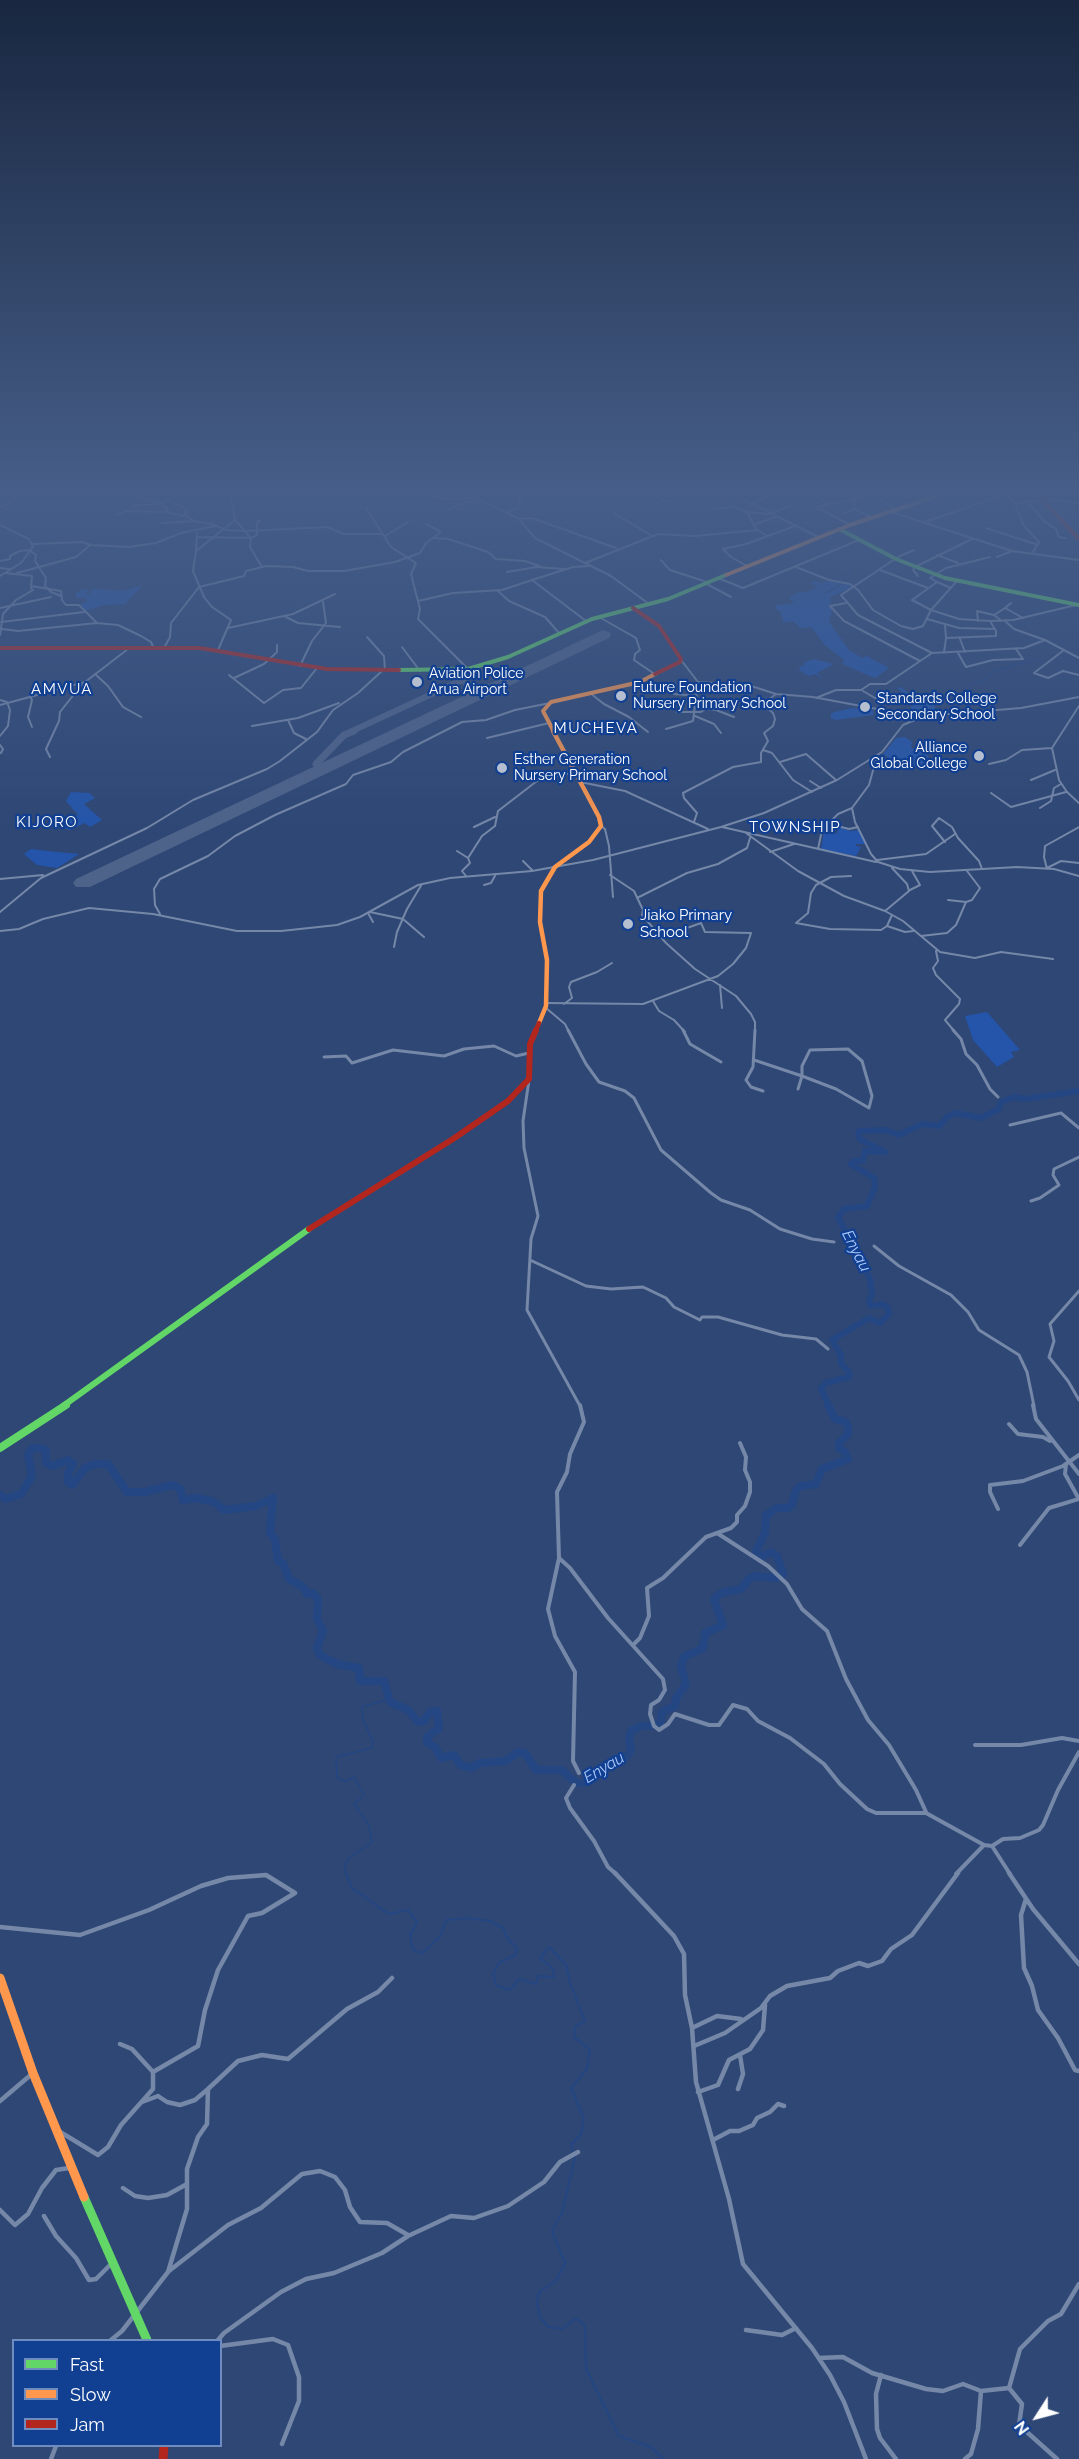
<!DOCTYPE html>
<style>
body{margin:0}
#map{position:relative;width:1079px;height:2459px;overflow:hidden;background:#2e4775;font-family:Raleway,sans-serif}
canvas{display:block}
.legend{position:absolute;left:12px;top:2339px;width:210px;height:108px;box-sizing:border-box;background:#113f92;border:2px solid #708cbe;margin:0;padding:8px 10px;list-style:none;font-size:18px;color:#fff}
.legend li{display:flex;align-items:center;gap:12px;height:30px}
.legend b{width:30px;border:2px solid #708cbe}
.north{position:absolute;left:1007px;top:2387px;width:60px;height:60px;-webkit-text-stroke:4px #113f92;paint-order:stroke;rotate:234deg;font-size:16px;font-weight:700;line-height:24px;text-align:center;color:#fff}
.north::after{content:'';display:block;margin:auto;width:21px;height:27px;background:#fff;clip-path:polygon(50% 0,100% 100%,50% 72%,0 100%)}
</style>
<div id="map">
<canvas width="1079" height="2459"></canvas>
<ul class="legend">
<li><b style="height:8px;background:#63d668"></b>Fast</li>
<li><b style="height:8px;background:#ff974d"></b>Slow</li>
<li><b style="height:8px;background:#b3261e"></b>Jam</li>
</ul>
<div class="north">N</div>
</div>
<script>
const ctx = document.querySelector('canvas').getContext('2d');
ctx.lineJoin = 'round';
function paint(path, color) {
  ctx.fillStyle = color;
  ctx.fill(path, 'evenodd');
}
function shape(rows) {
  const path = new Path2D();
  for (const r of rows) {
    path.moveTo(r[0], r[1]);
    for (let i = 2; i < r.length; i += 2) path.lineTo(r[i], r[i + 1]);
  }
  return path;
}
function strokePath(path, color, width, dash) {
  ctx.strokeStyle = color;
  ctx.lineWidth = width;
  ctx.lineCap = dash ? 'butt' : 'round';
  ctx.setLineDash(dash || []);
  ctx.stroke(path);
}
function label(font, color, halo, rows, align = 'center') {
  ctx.font = font + ' Raleway,sans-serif';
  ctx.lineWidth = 4.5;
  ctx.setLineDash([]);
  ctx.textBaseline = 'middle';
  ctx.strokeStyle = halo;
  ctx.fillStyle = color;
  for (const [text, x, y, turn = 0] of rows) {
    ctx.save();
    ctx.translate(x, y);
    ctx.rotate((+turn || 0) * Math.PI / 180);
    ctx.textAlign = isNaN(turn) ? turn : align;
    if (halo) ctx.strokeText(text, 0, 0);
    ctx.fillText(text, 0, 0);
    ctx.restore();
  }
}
paint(shape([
 [815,581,821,583,829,581,844,583,853,587,830,597,832,611,829,622,849,650,862,658,867,656,889,668,875,678,851,668,841,663,845,661,825,645,811,627,800,628,793,621,783,623,783,618,780,614,781,612,776,609,776,605,791,604,794,601,789,599,790,597,801,591,806,593,818,587,810,583],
 [142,586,125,604,104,605,85,611,80,604,87,602,86,598,76,598,76,592,85,589,88,589,86,594,90,594,91,589,122,591],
 [813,659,831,663,832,665,817,673,823,678,814,674,809,676,799,670,800,667,806,664,803,663],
 [901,687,915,698,934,704,936,714,916,717,906,715,913,704,903,697,904,694,897,688],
 [852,708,871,710,874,712,873,715,835,720,831,718,831,713],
 [905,737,912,742,911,748,925,752,929,758,926,765,911,767,909,763,898,764,883,754,896,738],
 [71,792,89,793,95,798,84,804,102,820,90,827,85,823,70,830,52,824,54,820,78,815,66,801],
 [839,827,850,831,860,830,867,844,856,844,856,846,861,847,856,856,821,849,824,831,827,834,837,833],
 [31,849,47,851,79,854,57,868,37,865,24,854],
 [987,1012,1020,1050,1011,1052,1014,1057,997,1067,973,1040,965,1016]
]), '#2455aa');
strokePath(shape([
 [950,530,974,528,995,513,1006,495,1016,492],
 [825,593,846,582,851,566,891,551,898,546,898,543,945,531],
 [934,703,945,698,966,694,971,684,986,679,995,671,1037,659],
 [346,1874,345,1865,350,1857,372,1842,369,1825,354,1804,364,1795,354,1777,345,1782,337,1777,336,1757,372,1748,373,1741,363,1720,362,1707,389,1699]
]), '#244683', 1.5);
strokePath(shape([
 [346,1873,352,1888,389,1914,408,1910,417,1922,410,1935,413,1950,422,1953,440,1937,446,1920,466,1918,490,1921,503,1928,508,1939,517,1948,515,1955,499,1963,493,1974,496,1985,510,1990,519,1979,536,1984,538,1976,554,1977,552,1968,540,1958,549,1947,566,1965,570,1983],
 [570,1983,585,2021,575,2027,574,2037,590,2050,587,2069,571,2088,584,2119,581,2134,571,2145,573,2152],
 [575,2157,562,2213,552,2231,565,2263,556,2281,539,2292,537,2304,541,2319,549,2327,562,2329,576,2318,585,2326,586,2369,619,2436,651,2447,663,2459]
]), '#244683', 2);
strokePath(shape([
 [829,1406,821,1389,825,1383,849,1377,849,1372,841,1364,841,1355,832,1340,869,1318,880,1323,889,1314,888,1308,883,1304,871,1306,869,1302,872,1294,870,1279,838,1217,844,1209,867,1206,875,1187,874,1178,851,1164,852,1162,863,1160,865,1151,885,1152,861,1140,858,1136,859,1131,886,1130,899,1135,922,1124,939,1126,947,1117,956,1113,981,1118,999,1109,1001,1102,1014,1097,1025,1099,1079,1091]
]), '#244683', 6);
strokePath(shape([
 [0,1495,5,1499,21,1494,32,1476,28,1454,33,1448,39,1448,46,1450,46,1463,52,1466,68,1460,73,1464,68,1473,68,1482,72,1485,85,1468,95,1464,108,1464,127,1492,145,1492,173,1485,180,1489,183,1500,195,1498,206,1500,214,1502,224,1510,256,1506,273,1498,270,1533,275,1539,278,1561,283,1563,289,1579,303,1587,307,1594,313,1593,318,1599,317,1619,323,1631,317,1648,320,1655,337,1664,359,1668,360,1681,384,1681,390,1702,408,1710,418,1722,424,1721,430,1712,437,1711,439,1728,427,1737,427,1742,435,1747,441,1758,454,1755,460,1765,472,1768,479,1763,506,1761,518,1752,525,1753,536,1770,562,1770,576,1783,584,1783,593,1779,604,1765,625,1758,631,1750,629,1737,632,1730,641,1726,660,1725,662,1712,675,1706,676,1698,686,1684,681,1666,684,1657,703,1648,705,1633,723,1625,714,1599,721,1593,741,1589,750,1578,756,1576,776,1578,783,1574,777,1556,771,1552,761,1557,756,1551,765,1533,766,1515,777,1508,788,1508,792,1505,796,1490,801,1486,816,1484,822,1469,848,1459,845,1452,839,1448,839,1443,848,1434,848,1427,846,1422,835,1419,828,1405]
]), '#244683', 8);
strokePath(shape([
 [350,732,462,680,483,693]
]), '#4e638a', 6);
strokePath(shape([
 [322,769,316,764,344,735,354,731]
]), '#4e638a', 7);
paint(shape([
 [603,630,609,632,611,635,609,638,90,887,76,887,73,883,76,879,603,630]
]), '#4e638a');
strokePath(shape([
 [117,492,161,503,170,513,184,516],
 [405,492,448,499,478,498],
 [471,492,480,500,519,519,535,538,611,576,649,604],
 [655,492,660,499,668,502],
 [702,492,725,499,733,507],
 [735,492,739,497,818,537],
 [812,492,827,504],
 [1005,492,1015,503,1024,526,1039,542,1033,552],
 [814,493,824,492],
 [736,495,744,492],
 [875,495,895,509],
 [519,497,529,492],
 [1040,497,1079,504],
 [854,499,854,509,871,517],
 [1028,502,1044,521,1056,529,1059,537,1065,538],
 [752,503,780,492],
 [1015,503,1043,501],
 [0,507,11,502,19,492],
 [816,507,888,492],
 [816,507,850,525],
 [366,508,391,547,416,563,411,574,420,609,418,619,468,669],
 [712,509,733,507,747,512,769,514,790,506],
 [450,510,457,505,475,501],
 [140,511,131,506,157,504,168,499,185,508,187,512,184,514,193,520],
 [888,511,1012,551,1079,560],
 [507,512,515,509,522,499,511,492],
 [747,512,756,529,767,536],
 [615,514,651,535],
 [843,514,854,509],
 [118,515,125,511,168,512],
 [519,519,532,518,616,548],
 [235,520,251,538,257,535,257,522,261,520],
 [924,522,999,497],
 [162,523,194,521,212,524,226,530,244,531,327,527,344,534,383,534],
 [0,525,29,539,33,547,21,563,0,576],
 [754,525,777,516],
 [986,528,1038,545],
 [385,536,408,522],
 [197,537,251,538,250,547,262,567],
 [434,538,448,539,488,552,496,559,525,561,542,567],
 [32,544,82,542,91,545,129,547,156,543,181,533,215,526],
 [723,549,746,544,795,526],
 [723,549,731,557,747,566],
 [914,550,898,557,841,595,858,615,932,653],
 [196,551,197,533],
 [937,555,958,563],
 [997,557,1012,551],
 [661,560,670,570,707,582],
 [0,561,10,559,10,556,20,551,29,550,36,555,35,561,46,578,45,586,51,592,61,596],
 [585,563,658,534,695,536,757,530],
 [796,567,829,580,850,584,858,590,873,610,901,626,913,629,923,626,931,610,956,582],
 [0,568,10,569],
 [880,570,928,588],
 [507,572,536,567,565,569],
 [17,573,76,557,89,546],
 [918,576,913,570,915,567,972,539],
 [718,578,743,588,859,540],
 [532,580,573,567,589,566],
 [937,582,930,578,946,568,990,557],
 [705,583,731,597],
 [31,586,61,591,62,600,66,605,79,605,97,623,118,625,141,636,151,642,154,649],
 [951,588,937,582,912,600,931,610,959,619,990,621],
 [498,591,509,601,545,617,559,633],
 [418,601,453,593,502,590,532,580,586,621],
 [846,603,830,606,844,621,920,661],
 [0,608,51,597],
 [1005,608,1011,603],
 [284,616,298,623,340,627],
 [599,617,636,638,640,650,635,654,634,660,656,675],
 [927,619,959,628,995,629],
 [978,621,977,611,994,615],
 [1002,621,994,615,1005,608,1023,618],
 [1,622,84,612],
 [945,625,946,638],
 [228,628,293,614,335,594],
 [2,629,18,631,97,623],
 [0,635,3,614,16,600,33,590,31,588,32,576,6,573],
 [367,637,384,656,385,670],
 [960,639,965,652],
 [1045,640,1079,658],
 [402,647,420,671],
 [164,648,170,637,171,623,199,587,244,576,246,571,266,566,293,567,308,571,344,571,395,562,420,553,426,543,441,532,426,524],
 [218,650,231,620,212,607,204,597,193,571,196,551,235,520,230,492],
 [1064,650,1034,673,1048,678,1063,671,1079,675],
 [944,653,946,638,996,636,996,631,990,621,1013,620,1076,605],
 [958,653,966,667,993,660,1023,659,1016,649],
 [681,660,698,682,748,685,776,694,813,697,893,712,913,719],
 [300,666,312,641,326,623,323,602],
 [95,674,108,686,123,707,141,717],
 [229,675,264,703,283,690,301,688,317,668],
 [234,678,264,664,277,652,277,645],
 [863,691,875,698,894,702],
 [590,693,604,704,629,717,648,732],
 [674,694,697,696],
 [30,696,32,700,28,717,32,727],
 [816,698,836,690,861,690,870,684,886,684,932,653,1024,648,1045,640,1014,629,1005,621],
 [0,700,7,702,10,710,8,726,0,736],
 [0,705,85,682,128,649],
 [1079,706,1052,748,1059,780,1067,792,1079,803],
 [695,707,716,710,734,717],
 [677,712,701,712,705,709],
 [695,716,714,724,721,733],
 [288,720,294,733,306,739],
 [252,726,298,718,339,703],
 [666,729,693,721,698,682],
 [487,738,549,723],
 [0,745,3,749,1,753],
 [763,750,772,753,793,780,812,792],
 [877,756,869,785,852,808,855,822,871,854,878,862,900,869,930,872,1017,867,1054,869,1079,876],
 [50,757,46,749,59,721,60,712,83,683],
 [780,762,806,754,836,780],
 [989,764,1006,760,1022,750,1052,748],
 [1031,780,1055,770],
 [810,781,821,788],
 [580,782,625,791,708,829],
 [991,793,1011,807,1066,792],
 [1040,808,1051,801,1054,788,1061,784],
 [694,822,697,813,684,798,683,793,733,767,761,762,761,753,768,741,764,733,773,726,775,719,773,713,763,704,776,694],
 [829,824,849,829,858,827],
 [601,826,605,829,609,846,613,897],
 [474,827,495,817],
 [722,827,876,862],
 [746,833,798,871,844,896,885,911,903,921,940,952,975,958,1001,952,1053,959],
 [945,842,932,826,939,818,952,827,958,838,979,861,982,869],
 [818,849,822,830,838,814,852,808],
 [457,851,468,858],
 [770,852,794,844],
 [877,860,926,854,955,834],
 [523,861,532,870],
 [1047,868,1061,861,1079,863],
 [1047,869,1044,857,1045,846,1079,827],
 [610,875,634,891,643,910,642,915,666,943,695,969,736,996,751,1014,755,1022,755,1032],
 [466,876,462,871,470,863,468,858,482,836,495,826,498,811,537,781,575,772],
 [0,879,43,875],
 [484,885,491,883,496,874],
 [910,890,920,885,912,871],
 [637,898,687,873,718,864,747,848,750,838],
 [948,900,966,902],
 [885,911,909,891,907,884,892,868],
 [0,912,41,878,147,828,193,800,267,769,280,761,317,732,333,710,358,693,383,670],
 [370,912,403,919,424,937],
 [368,913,373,922],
 [160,914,155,905,154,889,160,879,208,856,235,836,275,815,346,784,353,775,391,762,403,752,462,722,486,720,515,710,550,703],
 [796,923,830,929,881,930,887,926,892,915],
 [796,923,808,913,811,893,816,885,831,877,851,876],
 [887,926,905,932,913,931],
 [0,931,19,929,43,919,89,908,153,914,237,931,281,931,337,925,360,917,418,885,450,878,532,871,593,860,721,827,764,813,837,780,882,752,903,725,924,716,1021,708,1079,697],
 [921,936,947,933,956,925,966,902,972,900,980,888,967,871],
 [394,947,397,932,407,909,422,884],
 [936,951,938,961,933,968,936,975,960,999,959,1004,945,1020,955,1032],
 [720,985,722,1008],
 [653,1001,659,1011,674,1020,685,1032],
 [546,1003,643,1004,718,976,733,964,746,948,751,933,705,932,701,923,684,929,659,932],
 [564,1004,572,998,569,987,571,982,597,972,612,963],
 [546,1008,565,1024,569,1032]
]), '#7688a8', 2);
strokePath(shape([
 [568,1030,586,1064,599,1082,625,1091,634,1098,661,1150,711,1193,721,1200,750,1210,780,1229,812,1239,834,1242],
 [683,1030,690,1044,721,1062],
 [755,1030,753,1067,746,1080,751,1087,763,1091],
 [953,1030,961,1039,966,1054,977,1065,990,1089,998,1097],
 [848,1049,862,1061,872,1096,869,1108,836,1089,802,1076,802,1066,810,1050,848,1049],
 [324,1057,346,1056,352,1063,393,1050,444,1056,464,1049,494,1046,516,1056,529,1053],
 [754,1060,802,1076],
 [529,1080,523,1121,524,1148,538,1216,531,1239,527,1310,580,1406],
 [798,1089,802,1076],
 [1010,1125,1061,1113,1079,1128],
 [1031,1201,1040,1198,1059,1185,1053,1175,1054,1169,1079,1157],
 [874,1246,899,1266,951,1295,968,1312,979,1330,1019,1355,1027,1372,1034,1406],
 [530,1260,586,1286,611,1289,643,1287,666,1298,674,1307,700,1320,702,1317,718,1317,782,1335,816,1339,828,1349],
 [1079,1291,1050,1324,1054,1341,1049,1357,1068,1381,1079,1400]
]), '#7688a8', 3);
strokePath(shape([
 [1033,1405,1036,1419,1079,1474],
 [1009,1424,1018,1434,1043,1437,1050,1441],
 [998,1509,990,1492,990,1485,1023,1481,1063,1466,1079,1455],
 [717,1533,768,1566,787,1584,802,1609,827,1631,846,1679,868,1720,889,1745,916,1790,926,1812],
 [1020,1545,1049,1508,1079,1499,1065,1474,1066,1464],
 [559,1558,570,1568,608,1618,663,1679,665,1690,659,1700,651,1705,650,1714,654,1726,659,1730,668,1724,675,1714,709,1725,719,1725,733,1705,747,1709,758,1721,790,1738,824,1764,840,1784,867,1809,876,1813,926,1813,984,1845,992,1846,1003,1839,1020,1838,1039,1830,1043,1825,1058,1790,1079,1752],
 [634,1644,640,1638,649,1616,647,1588,663,1578,706,1537,731,1528,737,1522,737,1515,745,1506,750,1492,750,1482,745,1470,746,1457,740,1443],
 [975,1745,1021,1745,1062,1738,1079,1741],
 [579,1773,573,1761,575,1672,555,1636,548,1609,559,1558,557,1492,567,1472,570,1454,584,1422,580,1405],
 [574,1785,566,1798,570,1808,594,1841,608,1867,616,1874],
 [992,1846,1010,1874],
 [956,1874,984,1845]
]), '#7688a8', 4);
strokePath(shape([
 [615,1873,674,1936,684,1954,685,1995,692,2028,696,2082,729,2199,743,2264,812,2348,830,2375,844,2402,866,2459],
 [1009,1873,1033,1909,1079,1964],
 [1026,1899,1021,1915,1024,1968,1032,1986,1038,2010,1058,2038,1075,2070,1079,2071],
 [0,1927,80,1935,149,1910,201,1886,228,1878,266,1875,295,1893,262,1913,248,1916,218,1970,205,2010,198,2046,153,2072,153,2089,121,2125,108,2147,98,2155,57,2130],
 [692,2028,717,2016,741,2019],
 [120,2044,132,2049,153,2072],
 [694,2046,725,2033,761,2008,770,1996,787,1986,830,1978,838,1971,859,1963,868,1966,882,1961,891,1949,912,1935,958,1873],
 [738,2089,743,2074,740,2055],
 [698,2092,718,2085,729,2060,750,2049,763,2030,765,2005],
 [0,2101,33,2073],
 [142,2102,158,2096,167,2102,180,2105,195,2100,208,2089],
 [713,2140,730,2131,739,2131,753,2125,757,2118,770,2112,778,2104,784,2106],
 [123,2188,135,2196,148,2198,167,2195,187,2184],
 [0,2210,15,2225,28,2214,42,2188,56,2170,69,2168],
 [44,2216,56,2236,76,2258,89,2280,96,2279,111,2264],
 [169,2271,228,2225,261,2208,302,2174,320,2171,335,2177,345,2190,350,2207,360,2222,387,2223,408,2235],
 [746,2330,782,2335,796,2328],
 [111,2340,122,2331,168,2272,187,2209,187,2169,198,2137,207,2124,208,2089,238,2061,262,2055,288,2059,347,2009,378,1992,392,1978],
 [218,2340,224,2333,281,2292,306,2279,334,2273,382,2253,408,2236,451,2216,474,2218,508,2206,544,2182,560,2162,578,2152],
 [220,2346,273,2339,288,2345,299,2377,299,2401,282,2444],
 [819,2358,843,2357,872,2373,926,2389,943,2391,963,2384,981,2391],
 [881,2375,876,2394,877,2429,880,2438,896,2459],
 [1009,2388,1022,2404,1019,2425,1057,2459],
 [51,2459,56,2446],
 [965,2459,971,2454,978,2429,981,2391,1009,2388,1020,2349,1048,2321,1061,2314,1079,2284]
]), '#7688a8', 4.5);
strokePath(shape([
 [839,529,896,559,945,578,1079,605],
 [399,670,468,669,508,657,592,619,668,599,726,575]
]), '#63d668', 4);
strokePath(shape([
 [63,1406,309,1229]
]), '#63d668', 6);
strokePath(shape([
 [0,1448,66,1405]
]), '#63d668', 8);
strokePath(shape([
 [84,2197,147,2340]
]), '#63d668', 9);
strokePath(shape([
 [726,575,850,525,949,492],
 [554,732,543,711,551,702,640,682,655,674]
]), '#ff974d', 4);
strokePath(shape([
 [539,1023,546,1006,547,960,540,922,541,891,555,867,589,842,601,826,599,817,553,731]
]), '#ff974d', 4.5);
strokePath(shape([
 [0,1978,33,2073,84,2197]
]), '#ff974d', 9);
strokePath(shape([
 [1035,492,1079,539],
 [633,608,659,626,681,659,680,662,655,674],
 [0,648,200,648,327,669,399,670]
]), '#b3261e', 4);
strokePath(shape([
 [535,1032,539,1023]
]), '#b3261e', 4.5);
strokePath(shape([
 [309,1229,453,1139,508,1101,529,1079,530,1044,536,1030]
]), '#b3261e', 6);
strokePath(shape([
 [163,2459,164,2446]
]), '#b3261e', 9);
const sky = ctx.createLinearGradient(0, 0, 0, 836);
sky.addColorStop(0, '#192740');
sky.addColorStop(0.59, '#465e89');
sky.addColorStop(1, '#465e8900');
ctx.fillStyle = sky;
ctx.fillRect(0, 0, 1079, 836);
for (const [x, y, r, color] of [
 [417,682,6,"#b6bfcf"],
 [621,696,6,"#b6bfcf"],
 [865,707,6,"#b6bfcf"],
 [979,756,6,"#b6bfcf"],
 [502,768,6,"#b6bfcf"],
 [628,924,6,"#b6bfcf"]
]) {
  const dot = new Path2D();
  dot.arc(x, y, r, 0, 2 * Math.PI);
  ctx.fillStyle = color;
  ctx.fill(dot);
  strokePath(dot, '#113f92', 2);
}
label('14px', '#fff', '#113f92', [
 ["Aviation Police",429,674],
 ["Arua Airport",429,690],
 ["Future Foundation",633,688],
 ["Nursery Primary School",633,704],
 ["Standards College",877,699],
 ["Secondary School",877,715],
 ["Alliance",967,748,"right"],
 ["Global College",967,764,"right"],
 ["Esther Generation",514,760],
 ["Nursery Primary School",514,776]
], 'left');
ctx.letterSpacing = '1.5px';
label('15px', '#fff', '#113f92', [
 ["AMVUA",62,689],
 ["MUCHEVA",596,728],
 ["KIJORO",47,822],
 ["TOWNSHIP",795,827]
]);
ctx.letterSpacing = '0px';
label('15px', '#fff', '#113f92', [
 ["Jiako Primary",640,915],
 ["School",640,932]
], 'left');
label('italic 16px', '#a9c7fa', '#113f92', [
 ["Enyau",856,1251,63],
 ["Enyau",604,1768,-31]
]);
</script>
